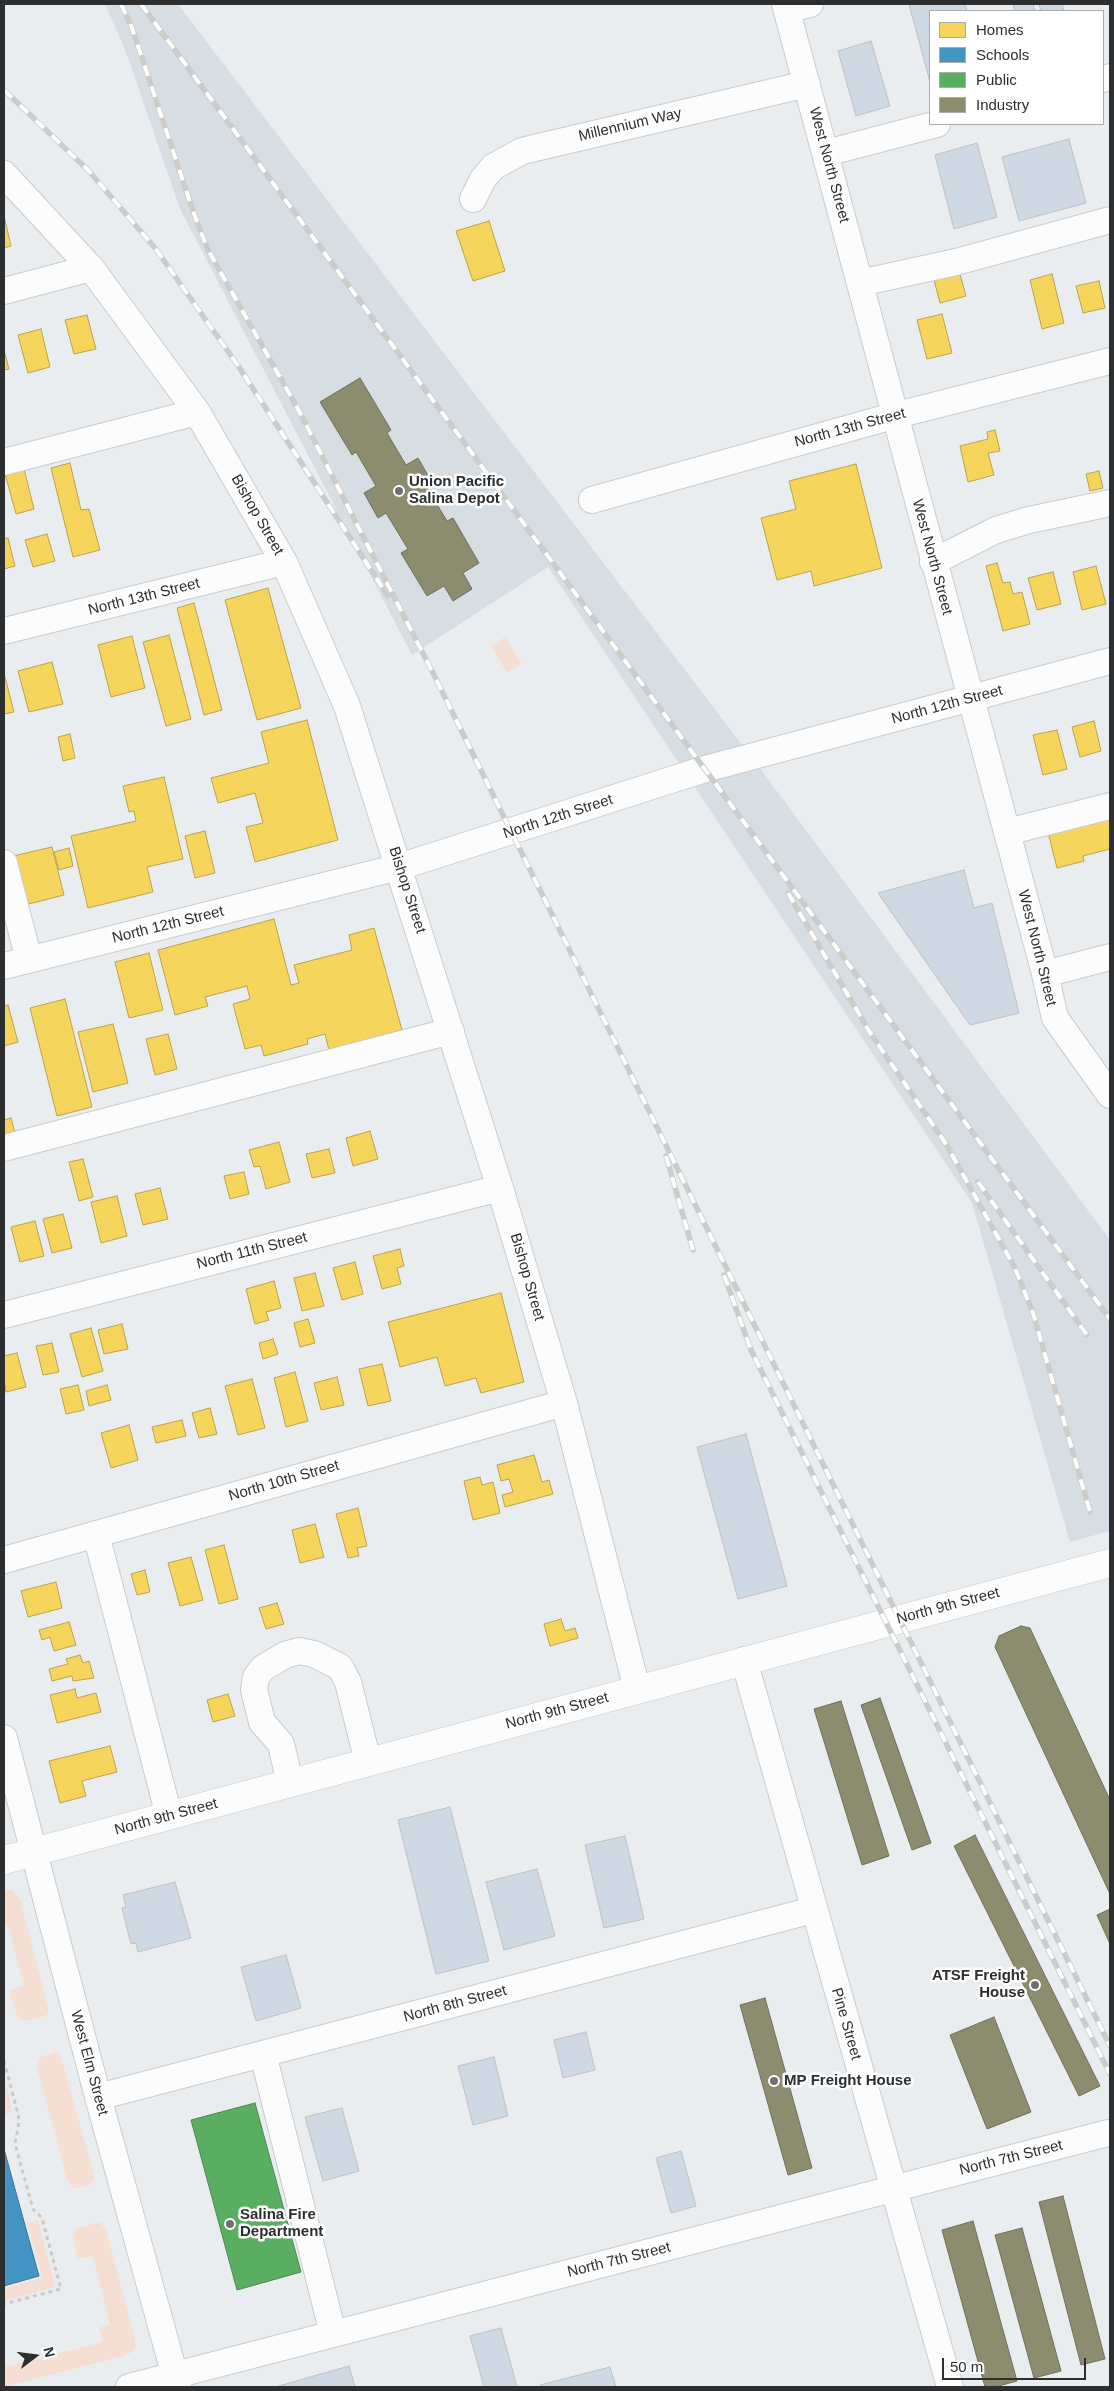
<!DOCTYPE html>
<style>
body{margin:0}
#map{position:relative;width:1114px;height:2391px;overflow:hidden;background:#eaedef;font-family:Helvetica,sans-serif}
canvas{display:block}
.frame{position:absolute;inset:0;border:5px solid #2c2e2f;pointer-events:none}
.legend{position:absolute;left:929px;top:10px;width:175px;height:115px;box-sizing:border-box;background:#fff;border:1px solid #ababac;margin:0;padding:6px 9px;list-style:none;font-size:15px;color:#2c2e2f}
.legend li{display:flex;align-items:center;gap:10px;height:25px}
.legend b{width:25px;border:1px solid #ababac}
.north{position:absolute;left:10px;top:2331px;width:50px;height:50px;-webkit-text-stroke:4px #fff;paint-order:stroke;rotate:75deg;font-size:14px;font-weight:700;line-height:20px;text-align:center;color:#2c2e2f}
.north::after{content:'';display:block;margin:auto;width:18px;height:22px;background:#2c2e2f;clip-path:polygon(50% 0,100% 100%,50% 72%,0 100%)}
.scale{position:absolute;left:942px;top:2358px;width:144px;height:22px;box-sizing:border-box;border:2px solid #2c2e2f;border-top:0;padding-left:6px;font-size:15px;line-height:18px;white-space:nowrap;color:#2c2e2f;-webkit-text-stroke:4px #fff;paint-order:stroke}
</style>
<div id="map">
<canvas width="1114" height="2391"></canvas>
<div class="frame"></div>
<ul class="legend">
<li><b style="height:14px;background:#f6d55c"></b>Homes</li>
<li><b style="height:14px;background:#4393c3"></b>Schools</li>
<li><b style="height:14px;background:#5aae61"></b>Public</li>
<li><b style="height:14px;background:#8c8c6e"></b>Industry</li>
</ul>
<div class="north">N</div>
<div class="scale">50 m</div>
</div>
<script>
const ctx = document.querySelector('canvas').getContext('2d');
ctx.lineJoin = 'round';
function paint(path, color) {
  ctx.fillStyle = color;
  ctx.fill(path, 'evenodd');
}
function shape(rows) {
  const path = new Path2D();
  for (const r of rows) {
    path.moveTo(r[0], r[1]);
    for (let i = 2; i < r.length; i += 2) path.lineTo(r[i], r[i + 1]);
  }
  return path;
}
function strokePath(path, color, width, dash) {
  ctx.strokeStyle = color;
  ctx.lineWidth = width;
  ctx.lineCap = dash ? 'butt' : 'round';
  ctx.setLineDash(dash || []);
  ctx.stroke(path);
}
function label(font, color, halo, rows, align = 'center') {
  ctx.font = font + ' Helvetica,sans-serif';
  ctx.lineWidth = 5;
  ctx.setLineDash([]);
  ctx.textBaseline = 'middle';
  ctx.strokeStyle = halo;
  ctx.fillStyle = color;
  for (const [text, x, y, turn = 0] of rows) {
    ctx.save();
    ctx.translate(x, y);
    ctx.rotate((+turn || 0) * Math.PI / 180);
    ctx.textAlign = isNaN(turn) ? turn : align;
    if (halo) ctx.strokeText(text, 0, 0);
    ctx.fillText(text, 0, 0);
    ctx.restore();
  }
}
paint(shape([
 [105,4,178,4,768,779,1110,1240,1110,1531,1070,1542,972,1203,548,567,412,655,180,209,126,52]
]), '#d7dee3');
paint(shape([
 [505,637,522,664,507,673,491,646],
 [13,1890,20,1899,48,2007,48,2013,45,2016,24,2021,18,2018,9,1990,24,1986,8,1926,4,1927,4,1891],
 [55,2052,61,2057,94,2175,93,2181,90,2185,78,2188,74,2188,68,2182,37,2068,39,2058],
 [4,2078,13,2112,4,2115],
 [38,2220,55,2287,4,2301,4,2288,42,2278,27,2223],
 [100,2222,106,2230,135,2339,136,2347,129,2354,123,2356,4,2387,4,2367,103,2342,99,2328,110,2324,93,2256,78,2259,73,2239,75,2229]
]), '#f5dfd3');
const homes = shape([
 [4,216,11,246,4,248,4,216],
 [489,221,505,271,473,281,456,231,489,221],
 [960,274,966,296,940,303,934,280,960,274],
 [1052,274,1064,323,1042,329,1030,280,1052,274],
 [1099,281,1105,308,1083,313,1076,286,1099,281],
 [942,314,952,353,927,359,917,320,942,314],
 [87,315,96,349,74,354,65,320,87,315],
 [41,329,50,367,28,373,18,335,41,329],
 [4,350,9,369,4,370,4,350],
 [995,430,1000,451,988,453,994,475,968,482,960,446,988,439,987,432,995,430],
 [70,463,81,510,89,509,100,550,73,557,51,468,70,463],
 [856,464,882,568,814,586,811,571,777,580,761,518,796,509,789,481,856,464],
 [24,469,34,509,16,514,5,474,24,469],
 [1099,471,1103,488,1090,491,1086,474,1099,471],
 [47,534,55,561,33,567,25,540,47,534],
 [8,538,15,566,4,569,4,539,8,538],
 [997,563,1003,583,1010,582,1013,594,1022,592,1030,624,1003,631,986,566,997,563],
 [1096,566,1106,604,1082,610,1073,572,1096,566],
 [1053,572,1061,604,1037,610,1028,578,1053,572],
 [268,588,301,708,257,720,225,600,268,588],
 [194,603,222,710,204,715,177,608,194,603],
 [169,635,191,719,166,726,143,642,169,635],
 [132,636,145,688,111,697,98,645,132,636],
 [52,662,63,704,29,712,18,671,52,662],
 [4,673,14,712,4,714,4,673],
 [307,720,338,840,255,862,246,827,263,823,255,793,218,803,211,778,269,763,261,732,307,720],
 [1094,721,1101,751,1080,757,1072,727,1094,721],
 [1057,730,1067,769,1043,775,1033,735,1057,730],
 [70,734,75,758,63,761,58,737,70,734],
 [164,777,183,859,147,867,153,892,88,908,71,836,136,821,134,811,129,812,123,786,164,777],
 [1110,816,1110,849,1083,856,1084,861,1057,868,1048,832,1110,816],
 [205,831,215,873,195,878,185,836,205,831],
 [52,847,64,895,21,906,9,857,52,847],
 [69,848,73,866,59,870,54,852,69,848],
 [274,919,291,985,299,983,294,965,352,950,349,935,374,928,402,1030,329,1050,325,1034,307,1039,308,1044,264,1056,261,1045,245,1049,233,1004,250,999,247,986,205,997,208,1006,175,1015,158,950,274,919],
 [149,953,163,1010,129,1018,115,962,149,953],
 [65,999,92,1107,57,1116,30,1008,65,999],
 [8,1005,18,1042,4,1046,4,1006,8,1005],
 [113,1024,128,1083,93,1092,78,1032,113,1024],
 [168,1034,177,1069,155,1075,146,1039,168,1034],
 [11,1118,16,1137,4,1140,4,1120,11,1118],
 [370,1131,378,1159,353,1166,346,1138,370,1131],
 [279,1142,290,1182,266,1189,260,1166,254,1167,249,1150,279,1142],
 [329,1149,335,1173,312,1178,306,1154,329,1149],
 [83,1159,93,1197,79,1201,69,1162,83,1159],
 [244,1172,249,1194,230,1199,224,1176,244,1172],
 [160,1188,168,1219,143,1225,135,1194,160,1188],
 [117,1196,127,1236,101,1243,91,1202,117,1196],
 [63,1214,72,1248,52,1253,43,1219,63,1214],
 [35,1221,44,1256,20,1262,11,1227,35,1221],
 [400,1249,404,1266,397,1268,401,1284,382,1289,373,1256,400,1249],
 [355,1262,363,1294,342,1300,333,1268,355,1262],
 [315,1273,324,1306,302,1311,294,1278,315,1273],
 [274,1281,281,1308,266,1312,269,1320,255,1324,246,1289,274,1281],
 [501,1293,524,1382,481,1393,476,1378,445,1386,437,1357,400,1367,388,1322,501,1293],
 [308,1319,315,1343,300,1347,294,1323,308,1319],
 [122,1324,128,1349,104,1354,98,1330,122,1324],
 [91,1328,103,1371,82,1377,70,1334,91,1328],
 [273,1339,278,1354,263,1359,259,1343,273,1339],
 [52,1343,59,1372,43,1375,36,1346,52,1343],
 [17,1353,26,1387,6,1392,4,1381,4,1356,17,1353],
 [382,1364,391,1401,368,1406,359,1369,382,1364],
 [295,1372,308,1421,286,1427,274,1378,295,1372],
 [337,1377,344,1405,321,1410,314,1383,337,1377],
 [252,1379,265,1428,238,1435,225,1386,252,1379],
 [78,1385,84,1410,66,1414,60,1389,78,1385],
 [107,1385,111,1400,89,1406,86,1391,107,1385],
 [210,1408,217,1434,199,1438,192,1413,210,1408],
 [182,1420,186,1436,156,1443,152,1427,182,1420],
 [129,1425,138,1460,111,1468,101,1433,129,1425],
 [534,1455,542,1482,549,1480,553,1494,505,1507,502,1495,513,1492,509,1479,501,1481,497,1465,534,1455],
 [480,1477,482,1485,493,1482,500,1513,473,1520,464,1481,480,1477],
 [358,1508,367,1546,357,1548,359,1556,348,1558,336,1514,358,1508],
 [315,1524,324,1557,300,1563,292,1530,315,1524],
 [224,1545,238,1599,219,1604,205,1550,224,1545],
 [191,1557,203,1600,180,1606,168,1563,191,1557],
 [145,1570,150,1592,137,1595,131,1574,145,1570],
 [56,1582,62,1608,28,1617,21,1591,56,1582],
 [277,1603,284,1624,266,1629,259,1608,277,1603],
 [561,1619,565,1631,575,1628,578,1638,550,1646,544,1624,561,1619],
 [69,1622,76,1645,54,1651,50,1637,42,1640,39,1630,69,1622],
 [80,1655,83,1663,89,1661,94,1678,73,1681,72,1676,52,1681,49,1669,68,1664,66,1659,80,1655],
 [75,1689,77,1698,96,1693,101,1712,57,1723,50,1695,75,1689],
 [228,1694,235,1716,213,1722,207,1700,228,1694],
 [110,1746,117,1772,82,1781,86,1796,60,1803,49,1761,110,1746]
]);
paint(homes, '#f6d55c');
strokePath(homes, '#b9a34e', 1);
const schools = shape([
 [4,2149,39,2276,4,2286,4,2149]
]);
paint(schools, '#4393c3');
strokePath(schools, '#3c7597', 1);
const public = shape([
 [255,2103,301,2272,237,2290,191,2120,255,2103]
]);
paint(public, '#5aae61');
strokePath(public, '#4c8852', 1);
const industry = shape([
 [360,378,391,430,387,433,406,465,418,458,433,484,427,488,447,521,453,518,479,563,463,573,472,589,453,601,444,586,427,596,401,553,408,549,386,513,378,518,364,493,376,486,356,452,352,455,320,402,360,378],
 [1021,1626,1030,1628,1110,1800,1110,1894,995,1647,999,1636,1021,1626],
 [880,1698,931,1843,912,1850,861,1705,880,1698],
 [841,1701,889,1856,862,1865,814,1709,841,1701],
 [975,1835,1100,2086,1079,2096,954,1846,975,1835],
 [1110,1909,1110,1944,1097,1915,1110,1909],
 [765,1998,812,2168,788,2175,740,2005,765,1998],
 [994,2017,1031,2112,987,2129,950,2035,994,2017],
 [1063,2196,1105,2359,1081,2365,1039,2202,1063,2196],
 [973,2221,1017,2381,995,2387,985,2387,942,2230,973,2221],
 [1022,2228,1061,2371,1034,2378,995,2235,1022,2228]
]);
paint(industry, '#8c8c6e');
strokePath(industry, '#6f705b', 1);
const building = shape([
 [909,4,965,4,967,11,930,11,930,82,909,4],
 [1013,4,1033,4,1035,11,1015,11,1013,4],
 [1039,4,1062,4,1064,11,1041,11,1039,4],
 [871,41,890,106,856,116,838,51,871,41],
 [1069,139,1086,203,1019,221,1002,157,1069,139],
 [977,143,997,217,954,229,935,155,977,143],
 [964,870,974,908,992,903,1019,1013,970,1025,878,893,964,870],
 [746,1434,787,1586,738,1599,697,1447,746,1434],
 [450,1807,489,1961,436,1974,398,1820,450,1807],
 [625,1836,644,1919,604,1928,585,1845,625,1836],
 [537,1869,555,1936,504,1950,486,1882,537,1869],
 [175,1882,191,1938,138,1952,136,1943,131,1944,122,1908,126,1907,123,1895,175,1882],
 [286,1955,301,2008,256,2021,241,1967,286,1955],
 [586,2032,595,2070,563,2078,554,2040,586,2032],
 [494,2057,508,2116,473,2125,458,2066,494,2057],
 [342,2108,359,2171,323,2181,305,2117,342,2108],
 [681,2151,696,2206,671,2213,656,2158,681,2151],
 [501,2328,517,2387,484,2387,470,2336,501,2328],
 [349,2366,355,2387,275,2387,349,2366],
 [610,2367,616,2387,541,2387,540,2385,610,2367]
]);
paint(building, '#ced9e3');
strokePath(building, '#bfc1c2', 1);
const minor = shape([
 [785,4,1045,974,1055,1018,1110,1095],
 [787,10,810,4],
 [1103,79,1110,77],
 [826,153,937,124],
 [4,174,91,268,197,412,284,562,347,706,500,1188,564,1403,637,1689],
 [473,199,483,179,493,167,522,151,807,84],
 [860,283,956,262,1110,220],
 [4,291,91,268],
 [4,462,197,412],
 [592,500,893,416,1110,361],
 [933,562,996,530,1029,520,1110,503],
 [4,631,284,562],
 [1007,832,1110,806],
 [4,863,29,960],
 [4,966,399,867,705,769,1110,661],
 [1045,974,1110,957],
 [4,1148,451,1031],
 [4,1315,500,1188],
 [96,1534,169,1816],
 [4,1560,564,1403],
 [744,1660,950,2387],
 [4,1738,98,2097,178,2387],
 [290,1783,281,1744,262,1722,254,1690,256,1677,263,1668,285,1655,299,1651,314,1654,340,1667,348,1682,368,1762],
 [263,2054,333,2334],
 [98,2097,813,1910],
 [129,2387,1108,2133]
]);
const major = shape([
 [4,1860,1110,1563]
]);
strokePath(minor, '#c9cbcc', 28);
strokePath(major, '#c9cbcc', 29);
strokePath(shape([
 [4,2061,18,2114,19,2122,15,2144,33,2209,42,2218,61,2289,4,2304]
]), '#c9caca', 3, [4, 4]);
strokePath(minor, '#fcfcfd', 26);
strokePath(major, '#fcfcfd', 28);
const rail = shape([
 [121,4,132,28,193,211,208,250,298,409,433,673,1110,2046],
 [141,4,1110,1319],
 [4,90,89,171,155,248,239,367,388,596],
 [788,893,869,1031,946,1144,1015,1268,1033,1313,1090,1512],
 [666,1156,693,1250],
 [978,1182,1087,1335],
 [724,1275,751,1350,1110,2074]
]);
strokePath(rail, '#cbcccc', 5.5);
strokePath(rail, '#fff', 4, [11]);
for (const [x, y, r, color] of [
 [399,491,5,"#6e7172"],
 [1035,1985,5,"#6e7172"],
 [774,2081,5,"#6e7172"],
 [230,2224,5,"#6e7172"]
]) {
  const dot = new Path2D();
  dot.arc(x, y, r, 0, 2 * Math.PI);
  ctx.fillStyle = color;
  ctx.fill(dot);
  strokePath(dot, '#fff', 2);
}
label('15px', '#2c2e2f', '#fff', [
 ["Millennium Way",630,125,-13],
 ["West North Street",829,165,75],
 ["North 13th Street",850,428,-15],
 ["Bishop Street",257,515,60],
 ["West North Street",932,557,75],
 ["North 13th Street",144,597,-14],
 ["North 12th Street",947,705,-15],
 ["North 12th Street",558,817,-18],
 ["Bishop Street",407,890,72],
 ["North 12th Street",168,925,-14],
 ["West North Street",1037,948,76],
 ["North 11th Street",252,1251,-14],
 ["Bishop Street",527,1277,74],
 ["North 10th Street",284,1481,-16],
 ["North 9th Street",948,1606,-15],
 ["North 9th Street",557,1711,-15],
 ["North 9th Street",166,1817,-15],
 ["North 8th Street",455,2004,-15],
 ["Pine Street",846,2024,74],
 ["West Elm Street",89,2063,75],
 ["North 7th Street",1011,2158,-14],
 ["North 7th Street",619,2260,-14]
]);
label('bold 15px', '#2c2e2f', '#fff', [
 ["Union Pacific",409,482],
 ["Salina Depot",409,499],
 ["ATSF Freight",1025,1976,"right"],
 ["House",1025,1993,"right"],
 ["MP Freight House",784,2081],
 ["Salina Fire",240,2215],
 ["Department",240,2232]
], 'left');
</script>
